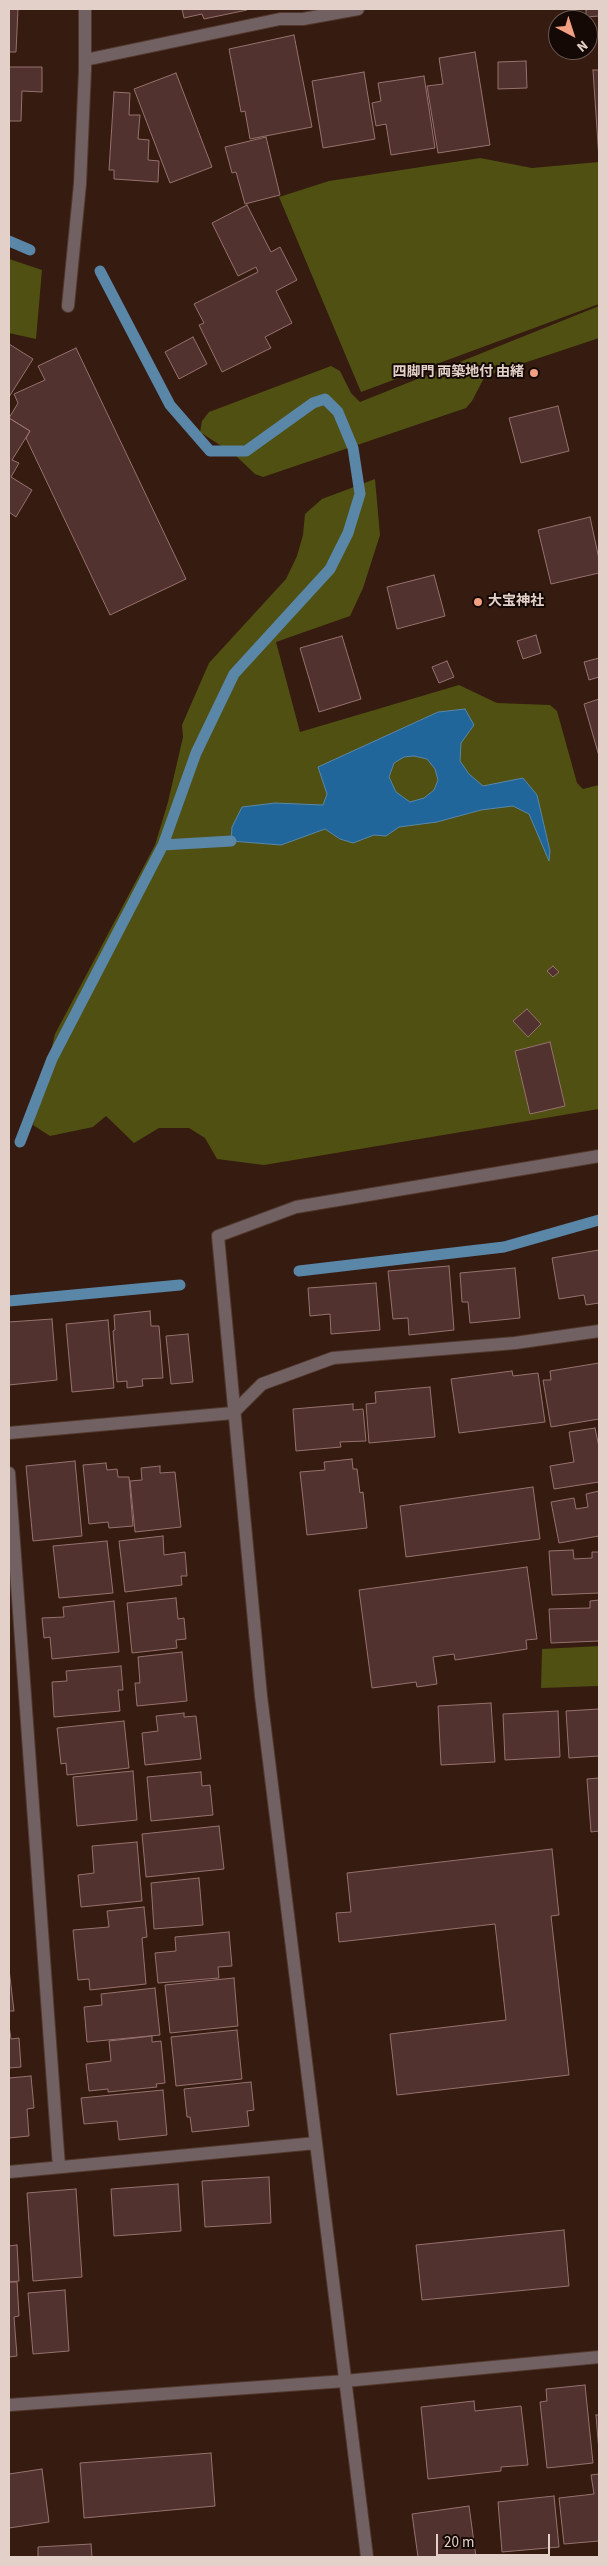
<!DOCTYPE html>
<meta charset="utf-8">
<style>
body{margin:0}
#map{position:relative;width:608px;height:2566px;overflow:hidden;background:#361b10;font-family:"Source Sans 3",sans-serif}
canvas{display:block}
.frame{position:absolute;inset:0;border:10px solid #e3d0c8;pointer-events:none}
.north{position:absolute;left:548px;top:10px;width:50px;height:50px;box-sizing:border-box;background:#150905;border:1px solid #675953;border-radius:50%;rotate:140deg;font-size:14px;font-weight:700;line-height:20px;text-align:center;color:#e3d0c8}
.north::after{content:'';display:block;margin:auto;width:18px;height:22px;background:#f2a081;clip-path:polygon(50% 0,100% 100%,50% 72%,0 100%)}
.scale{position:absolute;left:436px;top:2534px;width:114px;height:22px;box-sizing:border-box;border:2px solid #e3d0c8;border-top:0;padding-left:6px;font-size:15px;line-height:18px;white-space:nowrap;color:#e3d0c8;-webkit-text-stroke:4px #150905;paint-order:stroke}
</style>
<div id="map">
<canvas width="608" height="2566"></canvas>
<div class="frame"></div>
<div class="north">N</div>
<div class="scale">20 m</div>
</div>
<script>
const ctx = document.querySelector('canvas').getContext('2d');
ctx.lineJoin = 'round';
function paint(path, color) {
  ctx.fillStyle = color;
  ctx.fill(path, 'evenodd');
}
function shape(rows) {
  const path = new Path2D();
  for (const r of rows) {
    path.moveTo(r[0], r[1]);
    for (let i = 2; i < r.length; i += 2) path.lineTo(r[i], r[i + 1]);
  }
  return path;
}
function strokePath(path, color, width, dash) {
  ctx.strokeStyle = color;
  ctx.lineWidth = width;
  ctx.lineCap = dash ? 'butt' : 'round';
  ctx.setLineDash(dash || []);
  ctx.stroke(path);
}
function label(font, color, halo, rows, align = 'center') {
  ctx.font = font + ' "Source Sans 3","Noto Sans JP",sans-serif';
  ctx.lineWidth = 4;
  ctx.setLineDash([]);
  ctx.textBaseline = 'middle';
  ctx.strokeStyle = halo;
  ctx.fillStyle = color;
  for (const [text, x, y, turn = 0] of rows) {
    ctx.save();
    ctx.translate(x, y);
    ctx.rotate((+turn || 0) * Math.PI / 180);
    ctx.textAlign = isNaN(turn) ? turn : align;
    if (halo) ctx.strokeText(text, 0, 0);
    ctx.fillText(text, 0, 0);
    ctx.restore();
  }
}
paint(shape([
 [480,158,532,168,599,162,599,304,361,392,279,197,329,181],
 [9,259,42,270,36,339,9,333],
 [599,306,599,338,485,376,472,401,466,408,263,477,255,474,235,455,200,432,202,421,209,412,331,366,340,371,351,393,360,402],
 [375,479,380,535,363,588,350,616,276,642,300,732,459,685,497,703,550,705,557,711,577,783,583,789,599,785,599,1109,264,1165,217,1159,205,1138,189,1128,159,1128,134,1143,106,1116,93,1127,50,1136,33,1125,55,1034,155,845,168,802,183,737,182,725,209,663,286,579,297,556,303,535,305,514,322,499],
 [599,1646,599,1686,541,1688,542,1649]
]), '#4f5012');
const water = shape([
 [465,709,474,725,461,743,460,761,469,774,483,786,523,778,537,795,550,851,549,861,529,814,513,806,481,810,437,822,399,827,386,836,374,835,353,843,340,839,325,829,281,845,231,841,232,827,242,807,275,803,323,805,327,794,318,767,438,712,465,709],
 [414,756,427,759,435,769,438,780,434,790,424,798,410,802,396,792,389,777,394,763,404,757,414,756]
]);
paint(water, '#20669a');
strokePath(water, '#5a86a8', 1);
strokePath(shape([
 [9,241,30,250],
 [100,271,170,405,210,451,246,451,313,403,325,399,338,412,353,448,360,494,348,533,330,569,234,674,196,753,163,845],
 [20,1142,52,1059,163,845,231,841],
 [299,1271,504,1247,599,1220],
 [9,1301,180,1285]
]), '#5a86a8', 11);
const building = shape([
 [9,9,18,9,16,52,9,52,9,9],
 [182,9,247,9,247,10,204,19,202,14,184,18,182,9],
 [586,9,599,9,599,16,586,17,586,9],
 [294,35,312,127,250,139,245,111,241,112,229,49,294,35],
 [475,52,490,145,438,153,427,86,443,84,439,58,475,52],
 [526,61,527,88,498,89,498,62,526,61],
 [9,67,42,67,42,92,22,91,21,121,9,121,9,67],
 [593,70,599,70,599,159,593,70],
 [364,72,375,139,323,148,312,81,364,72],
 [176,73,212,167,170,183,134,89,176,73],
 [424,76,435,148,391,155,386,124,376,126,372,103,381,101,378,83,424,76],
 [114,92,130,93,129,115,140,115,138,139,149,140,148,160,159,161,158,182,114,179,114,170,109,170,114,92],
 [266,137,280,195,245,204,236,172,232,173,225,147,266,137],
 [247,205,271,252,280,247,297,280,276,291,292,323,265,337,271,348,222,372,199,325,204,323,194,304,258,272,256,267,238,276,212,223,247,205],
 [193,337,207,364,179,379,165,352,193,337],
 [9,344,33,359,9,397,9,344],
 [76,348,186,579,110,615,26,438,30,431,9,418,18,403,14,394,45,380,38,366,76,348],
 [558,406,569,451,521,463,509,418,558,406],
 [9,418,30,431,12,460,19,463,11,477,32,490,16,517,9,512,9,418],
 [590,517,599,559,599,573,551,584,538,530,590,517],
 [434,575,445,616,397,629,387,587,434,575],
 [536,635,541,653,523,659,517,641,536,635],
 [342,636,361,699,319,712,300,648,342,636],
 [599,658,599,677,589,680,584,662,599,658],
 [447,661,454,677,439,683,432,667,447,661],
 [599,699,599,756,584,704,599,699],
 [553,966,559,972,553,977,547,971,553,966],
 [527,1009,541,1024,528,1037,513,1021,527,1009],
 [550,1042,565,1106,530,1114,515,1051,550,1042],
 [599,1250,599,1303,586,1305,584,1295,559,1299,552,1258,599,1250],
 [449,1266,454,1330,409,1335,408,1318,393,1319,388,1271,449,1266],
 [515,1268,520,1318,470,1323,468,1302,462,1302,460,1273,515,1268],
 [376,1283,380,1330,331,1334,330,1314,310,1316,308,1288,376,1283],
 [150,1311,151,1326,159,1326,163,1378,142,1379,143,1386,127,1388,127,1381,117,1382,113,1331,115,1330,114,1315,150,1311],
 [52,1319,57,1380,9,1385,9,1322,52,1319],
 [108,1320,114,1388,72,1392,66,1324,108,1320],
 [188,1334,193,1382,171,1384,166,1336,188,1334],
 [599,1363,599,1419,551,1427,543,1380,551,1380,550,1371,599,1363],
 [512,1371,513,1376,538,1373,545,1422,459,1433,451,1379,512,1371],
 [430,1387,435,1437,369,1443,366,1404,376,1403,375,1392,430,1387],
 [353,1404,353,1410,363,1409,366,1441,340,1442,341,1447,296,1451,293,1409,353,1404],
 [595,1428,599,1447,599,1482,554,1489,550,1466,574,1462,569,1432,595,1428],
 [352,1459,353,1469,357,1469,360,1493,363,1492,367,1528,307,1535,300,1472,325,1470,324,1462,352,1459],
 [75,1461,82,1536,33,1541,26,1466,75,1461],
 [106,1463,107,1470,117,1469,118,1477,129,1477,133,1526,109,1528,108,1522,89,1524,83,1465,106,1463],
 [160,1466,160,1473,175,1472,181,1527,135,1532,130,1481,142,1480,141,1468,160,1466],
 [533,1487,540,1539,406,1557,400,1506,533,1487],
 [599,1491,599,1536,559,1543,551,1502,574,1498,576,1509,588,1507,586,1494,599,1491],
 [163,1536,164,1555,185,1552,187,1576,181,1576,182,1585,125,1592,119,1541,163,1536],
 [107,1541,113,1593,59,1598,53,1546,107,1541],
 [573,1550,574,1559,592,1558,592,1552,599,1552,599,1593,552,1595,549,1551,573,1550],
 [527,1567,537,1639,526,1640,527,1649,455,1660,454,1654,433,1657,437,1684,417,1687,416,1682,372,1688,359,1590,527,1567],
 [176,1598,178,1619,184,1618,186,1639,176,1640,177,1648,132,1653,127,1603,176,1598],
 [599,1600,599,1641,551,1643,549,1609,590,1608,590,1601,599,1600],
 [114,1601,119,1652,52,1659,50,1637,44,1638,42,1618,64,1617,63,1607,114,1601],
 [182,1652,187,1701,137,1706,135,1683,140,1683,138,1657,182,1652],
 [121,1666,123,1690,118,1690,120,1711,54,1717,52,1682,67,1681,66,1671,121,1666],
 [491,1703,495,1762,441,1765,438,1706,491,1703],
 [599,1709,599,1756,569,1758,566,1711,599,1709],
 [558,1711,560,1757,505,1760,503,1714,558,1711],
 [184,1713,184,1717,196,1716,201,1759,145,1765,142,1733,158,1731,156,1716,184,1713],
 [124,1721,129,1768,67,1775,66,1763,61,1764,57,1728,124,1721],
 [133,1771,137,1820,77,1826,73,1777,133,1771],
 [201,1772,202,1786,210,1785,213,1815,151,1821,147,1777,201,1772],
 [599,1778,599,1831,591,1832,587,1779,599,1778],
 [219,1826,224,1869,146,1877,142,1834,219,1826],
 [137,1842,142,1901,81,1907,78,1875,94,1873,92,1846,137,1842],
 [552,1849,559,1915,551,1916,569,2075,397,2095,390,2034,506,2020,495,1924,339,1942,336,1913,351,1912,347,1873,552,1849],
 [199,1878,203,1925,154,1929,151,1883,199,1878],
 [144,1907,147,1937,142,1938,146,1984,90,1990,89,1979,78,1980,73,1930,109,1927,107,1911,144,1907],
 [229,1932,232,1966,218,1967,219,1978,158,1983,155,1953,176,1951,175,1937,229,1932],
 [9,1969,14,2011,9,2011,9,1969],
 [234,1978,238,2026,170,2033,165,1985,234,1978],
 [155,1988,160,2035,87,2042,84,2007,102,2005,101,1994,155,1988],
 [9,2026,11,2039,19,2038,21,2067,9,2068,9,2026],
 [237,2030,242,2079,176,2086,171,2037,237,2030],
 [152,2036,152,2042,161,2041,165,2083,156,2084,157,2087,108,2092,108,2089,89,2091,86,2064,111,2061,109,2041,152,2036],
 [31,2076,34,2108,27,2109,29,2136,9,2138,9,2078,31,2076],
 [251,2082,254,2110,247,2111,249,2126,192,2132,190,2117,187,2117,184,2089,251,2082],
 [163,2090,167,2135,119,2140,117,2121,84,2124,81,2098,163,2090],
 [269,2177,271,2223,205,2227,202,2181,269,2177],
 [178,2184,181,2231,114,2236,111,2189,178,2184],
 [76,2189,82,2277,33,2281,27,2193,76,2189],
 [564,2230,569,2286,422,2300,416,2245,564,2230],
 [17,2245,19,2281,9,2282,9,2246,17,2245],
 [9,2282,17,2282,19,2316,14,2317,17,2356,9,2357,9,2282],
 [65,2290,69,2351,33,2354,28,2293,65,2290],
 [585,2385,593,2463,547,2468,540,2402,547,2401,546,2389,585,2385],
 [474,2401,475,2411,521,2406,528,2465,501,2467,501,2471,428,2479,421,2407,474,2401],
 [596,2415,599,2415,599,2452,596,2415],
 [211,2453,215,2506,84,2518,80,2463,211,2453],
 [42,2469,49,2522,9,2528,9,2474,42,2469],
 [599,2474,599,2541,564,2544,559,2498,594,2494,591,2475,599,2474],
 [554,2496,559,2547,502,2552,498,2502,554,2496],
 [469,2506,476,2557,418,2557,412,2514,469,2506],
 [91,2544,92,2557,38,2557,38,2547,91,2544]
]);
paint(building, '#51322f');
strokePath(building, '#96726e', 1);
const minor = shape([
 [85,60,280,19,303,19,358,9],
 [68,306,80,184,85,70,85,9],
 [9,1433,233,1413,262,1384,333,1358,515,1343,599,1331],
 [9,1473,59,2167],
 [9,2172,316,2143],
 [9,2405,345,2381,599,2357],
 [367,2557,261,1696,218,1236,296,1207,599,1156]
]);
strokePath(minor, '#52382d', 14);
strokePath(minor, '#726163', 12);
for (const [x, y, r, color] of [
 [534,373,5,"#f2a081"],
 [478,602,5,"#f2a081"]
]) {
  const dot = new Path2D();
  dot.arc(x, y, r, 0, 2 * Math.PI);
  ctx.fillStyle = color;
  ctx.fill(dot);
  strokePath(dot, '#150905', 2);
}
label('bold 14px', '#e3d0c8', '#150905', [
 ["四脚門 両築地付 由緒",524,373],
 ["大宝神社",488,602,"left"]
], 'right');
</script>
